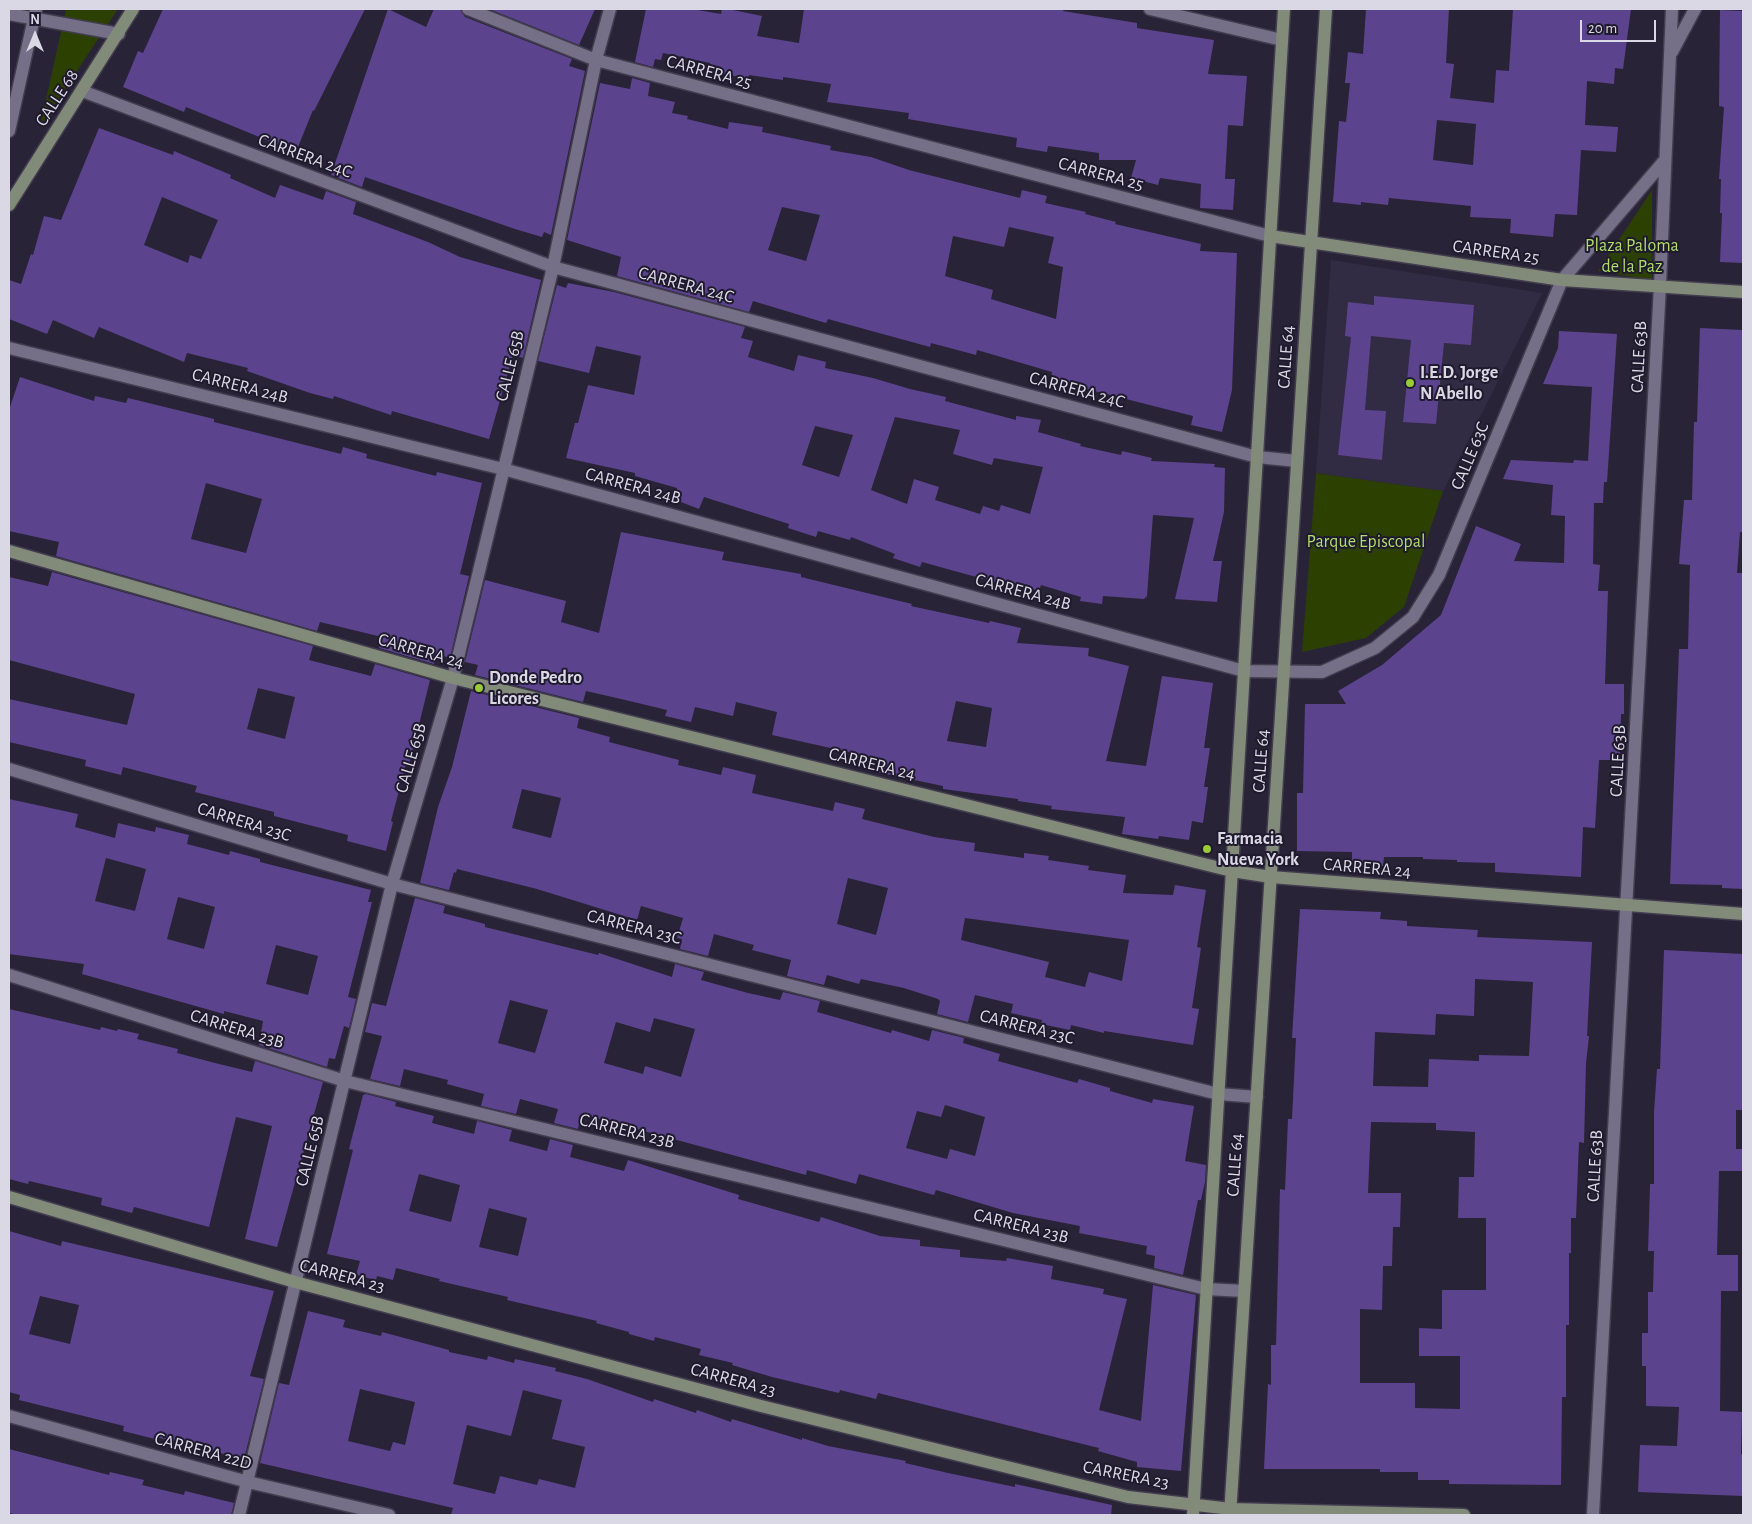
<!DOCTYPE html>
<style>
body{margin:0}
#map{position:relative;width:1752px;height:1524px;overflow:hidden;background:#292337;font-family:"Alegreya Sans",sans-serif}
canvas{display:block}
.frame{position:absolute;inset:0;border:10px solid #dbd8e5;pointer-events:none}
.north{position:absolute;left:10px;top:10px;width:50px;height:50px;-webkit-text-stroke:4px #1f1a2d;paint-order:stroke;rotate:0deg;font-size:14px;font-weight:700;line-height:20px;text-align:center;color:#dbd8e5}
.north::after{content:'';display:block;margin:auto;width:18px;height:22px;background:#dbd8e5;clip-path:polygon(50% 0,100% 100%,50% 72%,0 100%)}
.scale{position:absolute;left:1580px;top:20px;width:76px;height:22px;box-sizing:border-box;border:2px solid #dbd8e5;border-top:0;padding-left:6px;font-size:15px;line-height:18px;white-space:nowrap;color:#dbd8e5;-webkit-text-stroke:4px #1f1a2d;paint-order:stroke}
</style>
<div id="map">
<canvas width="1752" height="1524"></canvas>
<div class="frame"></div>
<div class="north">N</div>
<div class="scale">20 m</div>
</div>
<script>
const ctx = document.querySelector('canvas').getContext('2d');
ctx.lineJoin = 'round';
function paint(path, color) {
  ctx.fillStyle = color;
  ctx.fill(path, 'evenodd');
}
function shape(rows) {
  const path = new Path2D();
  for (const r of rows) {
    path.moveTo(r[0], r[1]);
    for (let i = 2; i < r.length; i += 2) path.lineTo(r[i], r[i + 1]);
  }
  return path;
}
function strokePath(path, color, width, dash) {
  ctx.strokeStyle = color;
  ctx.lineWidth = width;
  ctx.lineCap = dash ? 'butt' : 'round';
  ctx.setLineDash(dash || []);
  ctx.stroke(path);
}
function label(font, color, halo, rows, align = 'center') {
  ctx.font = font + ' "Alegreya Sans",sans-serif';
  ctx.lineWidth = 4;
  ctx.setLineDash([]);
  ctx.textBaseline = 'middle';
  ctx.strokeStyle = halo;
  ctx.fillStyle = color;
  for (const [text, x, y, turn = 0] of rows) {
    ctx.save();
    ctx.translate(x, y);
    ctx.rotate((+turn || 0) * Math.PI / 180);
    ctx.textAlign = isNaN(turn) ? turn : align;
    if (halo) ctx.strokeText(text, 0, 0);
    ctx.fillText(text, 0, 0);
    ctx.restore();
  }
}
paint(shape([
 [1331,260,1542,293,1443,491,1316,473]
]), '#322b44');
paint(shape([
 [66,9,118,9,40,127],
 [1652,190,1652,280,1598,271],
 [1316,473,1443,491,1404,607,1366,638,1302,652]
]), '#2c4002');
paint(shape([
 [163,9,365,9,314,111,313,110,296,152,186,107,184,112,123,87,138,51,143,53],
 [388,9,426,27,434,9,460,9,465,17,572,59,569,66,585,71,551,235,544,232,542,237,515,229,365,177,362,187,331,175],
 [489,9,595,9,579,45],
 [646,9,692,9,721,14,722,9,728,9,762,16,757,36,799,43,804,9,1064,9,1063,11,1137,23,1137,28,1214,40,1208,74,1247,76,1243,126,1228,125,1225,179,1235,179,1233,210,1200,208,1201,184,1160,178,1158,185,1131,178,1136,160,1099,160,1099,153,1048,146,1047,152,1016,147,1017,138,908,119,909,113,827,102,831,84,783,77,783,80,749,75,748,79,708,70,710,63,663,53,661,60,655,59,653,67,635,62],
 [1366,9,1449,9,1446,63,1454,64,1450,98,1494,103,1496,70,1509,71,1513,9,1631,9,1623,69,1615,68,1614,84,1587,81,1585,125,1618,127,1616,152,1581,150,1577,215,1555,214,1553,237,1510,233,1511,219,1470,217,1471,206,1389,198,1388,205,1361,202,1361,205,1333,202,1339,121,1346,122,1350,83,1345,83,1348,52,1363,54],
 [1437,120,1476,124,1473,165,1433,160],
 [1720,10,1743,11,1743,263,1720,262,1722,213,1720,213,1721,179,1719,179,1724,107,1719,106],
 [632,78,650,83,648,96,675,102,672,113,688,116,687,119,728,129,729,122,763,127,762,132,831,146,830,150,871,157,909,170,1020,198,1022,190,1047,196,1045,203,1086,212,1085,214,1116,222,1115,224,1201,244,1200,251,1237,253,1232,390,1222,432,1191,425,1193,416,1051,380,1052,372,977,350,976,355,931,343,930,347,828,319,826,323,753,301,749,312,617,276,621,257,567,240,600,83,630,89],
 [782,207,820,215,806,261,768,250],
 [1009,227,1054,237,1048,263,1063,267,1056,319,991,299,993,290,945,276,953,236,1004,247],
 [99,128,173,155,174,151,231,175,230,178,275,198,280,185,323,200,326,191,356,202,353,214,428,242,460,257,541,280,523,358,513,355,489,439,392,411,391,415,334,396,333,399,310,393,247,371,248,368,187,353,184,362,99,327,94,338,53,320,47,334,9,319,9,280,21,284,31,254,33,255,44,216,61,220],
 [162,197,218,220,201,259,190,255,188,263,144,245],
 [568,283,614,292,745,327,741,338,753,341,748,357,794,371,798,355,826,362,825,368,873,378,910,389,946,397,945,401,1016,420,1016,416,1041,420,1038,432,1081,444,1080,446,1121,455,1122,451,1152,458,1151,461,1215,464,1214,467,1225,468,1224,512,1213,561,1222,561,1217,602,1175,599,1194,518,1153,515,1147,596,1144,599,1103,596,1102,604,1080,601,1081,597,1041,585,1039,591,999,580,998,583,922,562,920,567,893,558,895,554,851,537,850,540,818,531,816,537,788,528,789,524,704,497,699,509,673,499,677,488,635,476,635,473,566,458,575,423,578,423,588,385,634,395,641,356,596,346,589,373,538,361,557,285,566,288],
 [895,417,960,430,953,454,992,465,994,458,1043,467,1030,514,1001,505,999,511,983,506,980,514,935,500,939,487,914,479,907,504,871,490],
 [815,426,853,435,839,477,802,465],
 [1374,296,1474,305,1471,345,1444,343,1436,424,1403,422,1411,340,1371,336,1365,410,1386,411,1382,460,1338,455,1351,337,1345,336,1348,302,1374,305],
 [1700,328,1743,330,1743,532,1740,532,1737,573,1743,573,1743,889,1722,888,1722,885,1670,884,1679,649,1688,649,1690,565,1679,564,1684,500,1692,500,1694,422,1697,422],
 [1559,331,1617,334,1607,482,1604,482,1603,503,1594,503,1593,564,1600,565,1598,591,1608,591,1605,684,1624,684,1624,714,1621,714,1620,760,1599,760,1595,828,1583,827,1581,877,1495,872,1495,863,1457,862,1457,860,1423,859,1423,857,1384,857,1383,866,1352,866,1352,852,1297,851,1297,793,1303,793,1305,704,1346,704,1338,691,1382,665,1441,615,1476,526,1521,544,1514,561,1564,563,1565,516,1551,515,1553,485,1503,479,1511,460,1573,463,1574,460,1588,461,1592,387,1543,384,1558,348],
 [20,377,94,401,95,396,126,403,128,398,214,419,214,422,341,454,343,447,367,454,366,458,436,476,437,472,482,483,460,574,469,576,450,658,437,654,434,664,379,648,382,637,320,622,317,631,56,556,59,542,9,531,9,410],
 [206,483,262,499,246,553,191,539],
 [621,532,724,552,722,560,801,574,801,577,912,604,911,606,989,623,990,621,1021,628,1017,643,1089,648,1088,656,1129,666,1106,761,1146,766,1162,676,1213,683,1204,748,1210,748,1204,787,1208,787,1203,823,1192,821,1189,840,1159,836,1158,839,1122,834,1125,817,1051,809,1052,806,1018,801,1018,799,943,789,943,786,876,772,880,759,772,735,777,712,736,702,733,716,695,707,691,722,665,716,667,710,621,699,586,691,583,702,475,675,478,665,465,662,485,580,566,601,561,622,599,633],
 [956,701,992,708,986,747,947,741],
 [52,572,313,646,309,660,371,676,375,664,430,680,409,765,406,764,391,821,393,822,386,851,347,841,348,835,274,816,274,812,195,792,197,786,123,767,121,775,85,766,86,760,9,742,9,699,127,725,135,694,9,660,9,577,48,586],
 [258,688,295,697,285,739,247,729],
 [471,691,579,718,577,728,610,737,609,742,679,760,678,765,721,775,723,767,756,775,752,793,833,811,835,802,865,809,862,819,934,837,975,843,974,851,1024,858,1024,853,1049,856,1048,860,1089,866,1088,870,1126,875,1123,893,1173,895,1175,885,1206,890,1197,947,1201,948,1192,1008,1199,1009,1193,1045,1104,1031,1104,1033,1071,1025,1070,1030,1041,1024,1042,1020,1011,1013,1013,1004,975,995,968,1022,937,1014,940,1001,938,999,904,988,861,979,859,984,827,975,824,985,787,976,791,960,752,950,754,945,714,934,708,956,680,949,682,939,677,938,683,918,641,906,637,920,537,889,457,869,456,873,454,872,449,890,420,883,438,807,452,767],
 [522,789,561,798,551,838,512,828],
 [848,878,888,888,876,935,837,924],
 [965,918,1129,940,1122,981,1089,972,1085,987,1045,977,1049,962,961,940],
 [9,799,78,814,75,827,115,838,118,823,155,832,156,827,189,835,187,844,229,855,230,851,260,859,260,862,371,890,368,902,372,902,348,997,356,999,349,1028,344,1026,335,1059,329,1058,327,1067,259,1045,263,1021,224,1011,224,1014,82,974,84,964,9,954],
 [106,858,146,869,135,911,95,901],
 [178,897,215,907,204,949,167,939],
 [276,945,318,956,308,995,266,984],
 [415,898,445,906,443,913,485,924,485,927,598,955,599,953,672,977,675,964,704,972,701,980,748,993,780,1000,783,992,820,1001,817,1012,891,1033,892,1030,929,1041,932,1030,964,1038,963,1043,1000,1054,998,1061,1077,1083,1079,1079,1110,1088,1110,1091,1152,1103,1153,1099,1194,1106,1185,1161,1206,1165,1205,1182,1201,1200,1198,1200,1183,1275,1154,1268,1155,1256,1146,1254,1147,1246,1079,1233,1080,1226,1013,1213,936,1190,934,1195,859,1174,856,1184,807,1170,806,1175,581,1114,578,1129,554,1123,558,1109,520,1099,516,1114,481,1106,484,1094,447,1084,448,1080,404,1069,400,1086,370,1079,382,1036,365,1032,372,1003,386,1006],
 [510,1000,548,1010,535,1053,498,1043],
 [654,1018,695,1029,681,1077,645,1066,643,1074,604,1063,616,1022,650,1032],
 [945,1105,985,1117,975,1156,950,1149,947,1159,906,1148,917,1111,941,1117],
 [1300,909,1381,912,1380,919,1407,921,1407,926,1478,930,1477,937,1592,942,1587,1036,1589,1036,1586,1063,1584,1143,1579,1142,1576,1218,1571,1218,1571,1253,1569,1253,1569,1325,1566,1325,1566,1397,1562,1397,1561,1485,1449,1484,1449,1480,1418,1480,1418,1472,1380,1472,1380,1469,1264,1469,1268,1384,1271,1385,1271,1345,1276,1345,1280,1189,1285,1190,1288,1119,1292,1119,1296,1038,1292,1038],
 [1475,979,1533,982,1529,1056,1479,1055,1479,1061,1429,1059,1428,1087,1373,1086,1375,1032,1435,1035,1436,1014,1474,1016],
 [1371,1122,1436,1123,1436,1130,1475,1132,1474,1177,1459,1177,1458,1218,1486,1218,1486,1290,1442,1290,1442,1329,1419,1328,1419,1356,1460,1356,1460,1409,1415,1408,1415,1383,1360,1383,1360,1309,1382,1310,1383,1266,1392,1266,1393,1227,1400,1227,1401,1193,1368,1193],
 [1664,950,1743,954,1743,1110,1736,1110,1736,1149,1743,1149,1743,1171,1719,1171,1717,1255,1738,1255,1738,1291,1721,1291,1720,1411,1742,1412,1741,1454,1743,1455,1743,1496,1638,1492,1640,1445,1677,1446,1679,1407,1646,1406,1646,1366,1642,1366,1642,1333,1648,1333,1648,1292,1653,1292,1654,1251,1648,1251,1649,1221,1650,1184,1654,1184,1654,1112,1657,1069,1660,1069],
 [9,1009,100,1030,101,1027,117,1031,118,1029,139,1034,137,1039,178,1049,177,1053,215,1063,252,1072,255,1061,323,1082,277,1247,245,1239,272,1126,236,1117,209,1227,134,1207,132,1213,101,1205,102,1198,29,1181,28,1184,9,1179],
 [366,1094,396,1102,395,1106,434,1116,432,1123,474,1134,477,1121,512,1130,509,1141,547,1151,550,1139,573,1145,570,1157,624,1171,628,1160,739,1195,738,1199,819,1222,821,1217,880,1236,920,1240,920,1246,960,1250,960,1257,1006,1261,1007,1258,1053,1266,1051,1279,1104,1289,1103,1294,1127,1299,1099,1410,1141,1421,1153,1285,1196,1295,1181,1471,1137,1467,1137,1462,1098,1451,1099,1448,878,1393,876,1399,840,1390,839,1393,772,1377,732,1365,733,1363,699,1355,701,1349,655,1337,654,1341,629,1334,629,1332,596,1323,597,1321,507,1300,508,1297,439,1281,440,1279,396,1268,393,1280,377,1276,376,1280,356,1275,360,1261,327,1254,353,1150,349,1149,363,1095],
 [419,1174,460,1185,451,1222,409,1211],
 [489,1208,527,1218,518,1256,479,1247],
 [9,1231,61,1246,62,1241,274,1291,250,1376,264,1379,244,1459,156,1437,155,1439,123,1431,124,1426,19,1400,20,1395,9,1392],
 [40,1296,79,1305,70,1344,29,1334],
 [308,1311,345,1320,343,1327,381,1336,382,1332,449,1350,449,1352,487,1360,488,1356,514,1363,515,1359,556,1368,555,1371,587,1379,653,1402,654,1399,696,1413,697,1410,731,1422,732,1419,802,1440,802,1438,828,1446,906,1461,905,1463,948,1473,1015,1487,1015,1484,1112,1505,1111,1515,451,1515,453,1508,260,1463,279,1383,289,1385],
 [360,1389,415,1402,405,1445,393,1442,390,1451,348,1441],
 [523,1390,562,1400,552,1439,585,1447,575,1488,539,1479,537,1485,500,1476,495,1494,453,1484,467,1425,511,1436],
 [9,1449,109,1475,110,1472,144,1480,142,1485,184,1495,185,1491,234,1503,231,1515,19,1515,9,1513]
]), '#5c438e');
const street = shape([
 [468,9,596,60,1270,236],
 [1150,9,1282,40],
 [9,14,119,34],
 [1672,52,1695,9],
 [82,91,553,267,1257,457,1297,461],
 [9,131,36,9],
 [9,348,503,469,1244,671,1322,672,1375,648,1413,617,1439,575,1562,280,1665,160],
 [9,769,392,884,1218,1094,1257,1097],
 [9,975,345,1081,1206,1289,1244,1291],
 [9,1416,248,1482,389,1515],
 [239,1515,392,884,453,678,553,267,596,60,610,9],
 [1593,1515,1660,286,1672,9]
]);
const secondary = shape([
 [9,205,133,9],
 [1270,236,1562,280,1743,292],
 [9,551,453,678,1232,871,1271,877,1743,914],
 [9,1197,295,1282,761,1406,1128,1497,1231,1509,1464,1515],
 [1193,1515,1284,9],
 [1230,1515,1326,9]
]);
strokePath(street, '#423d4e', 15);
strokePath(secondary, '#423d4e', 15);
strokePath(street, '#756f87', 12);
strokePath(secondary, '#828b7a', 12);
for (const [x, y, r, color] of [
 [1410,383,5,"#98cb37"],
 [479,688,5,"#98cb37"],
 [1207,849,5,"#98cb37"]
]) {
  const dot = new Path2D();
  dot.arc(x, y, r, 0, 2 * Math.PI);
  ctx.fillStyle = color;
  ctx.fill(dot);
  strokePath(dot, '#1f1a2d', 2);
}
label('18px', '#dbd8e5', '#1f1a2d', [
 ["CARRERA 25",709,72,15],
 ["CALLE 68",57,98,-57],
 ["CARRERA 24C",305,156,20],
 ["CARRERA 25",1101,174,15],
 ["CARRERA 25",1496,252,8],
 ["CARRERA 24C",686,285,15],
 ["CALLE 64",1286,357,-86],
 ["CALLE 63B",1639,357,-87],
 ["CALLE 65B",510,366,-76],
 ["CARRERA 24B",240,386,14],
 ["CARRERA 24C",1077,390,15],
 ["CALLE 63C",1470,456,-67],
 ["CARRERA 24B",633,486,15],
 ["CARRERA 24B",1023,592,15],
 ["CARRERA 24",421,651,16],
 ["CALLE 65B",411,758,-74],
 ["CALLE 64",1261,761,-86],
 ["CALLE 63B",1618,761,-87],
 ["CARRERA 24",872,764,14],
 ["CARRERA 23C",244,822,17],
 ["CARRERA 24",1367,868,5],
 ["CARRERA 23C",634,927,14],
 ["CARRERA 23C",1027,1027,14],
 ["CARRERA 23B",237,1029,17],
 ["CARRERA 23B",627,1131,14],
 ["CALLE 65B",310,1151,-76],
 ["CALLE 64",1235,1165,-86],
 ["CALLE 63B",1595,1166,-87],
 ["CARRERA 23B",1021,1226,14],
 ["CARRERA 23",342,1276,15],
 ["CARRERA 23",733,1380,15],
 ["CARRERA 22D",203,1451,15],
 ["CARRERA 23",1126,1475,11]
]);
label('18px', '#afdc6a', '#1f1a2d', [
 ["Plaza Paloma",1632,246],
 ["de la Paz",1632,267],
 ["Parque Episcopal",1366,542]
]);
label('bold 18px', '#dbd8e5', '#1f1a2d', [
 ["I.E.D. Jorge",1420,373],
 ["N Abello",1420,394],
 ["Donde Pedro",489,678],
 ["Licores",489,699],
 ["Farmacia",1217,839],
 ["Nueva York",1217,860]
], 'left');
</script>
